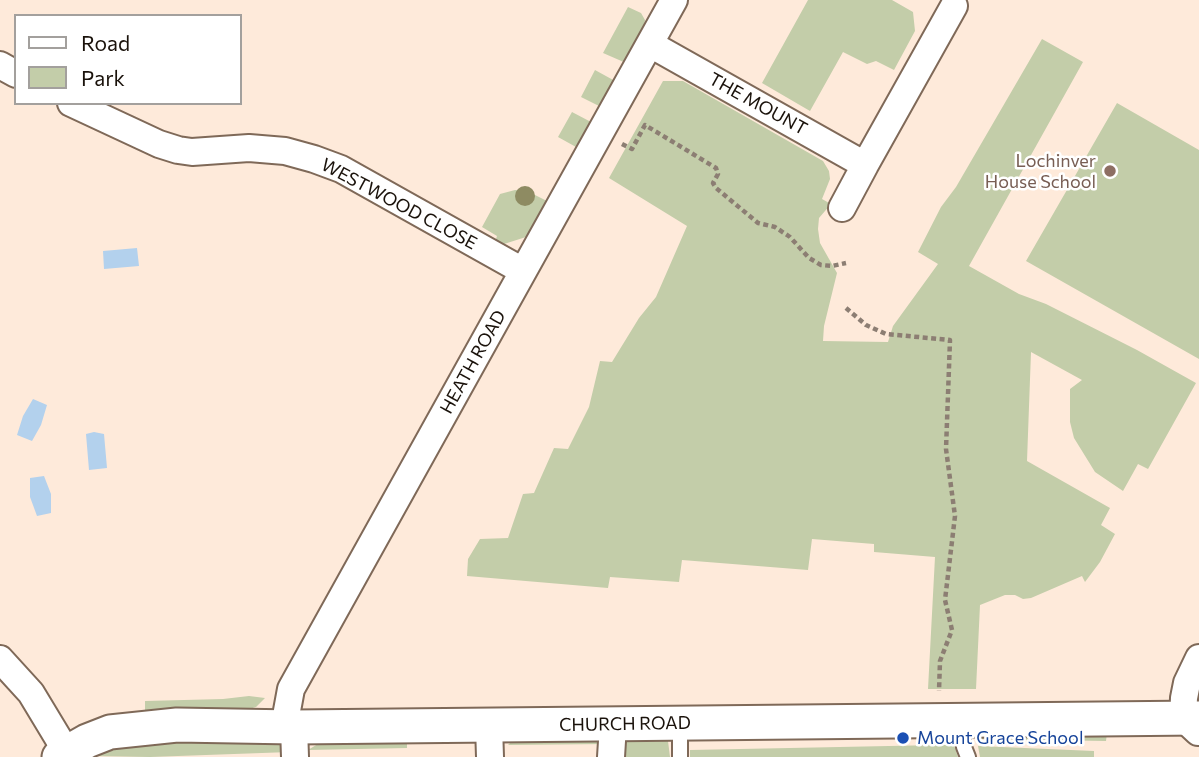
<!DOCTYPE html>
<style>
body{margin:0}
#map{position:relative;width:1199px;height:757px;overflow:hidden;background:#feeada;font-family:Commissioner,sans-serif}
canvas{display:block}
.legend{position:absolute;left:14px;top:14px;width:228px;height:91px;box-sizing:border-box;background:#fff;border:2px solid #a3a09d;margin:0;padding:9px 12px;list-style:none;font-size:21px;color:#1a120b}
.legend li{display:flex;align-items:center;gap:14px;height:35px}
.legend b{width:35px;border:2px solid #a3a09d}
</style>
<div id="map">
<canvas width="1199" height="757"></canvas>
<ul class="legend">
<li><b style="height:9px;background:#fff"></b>Road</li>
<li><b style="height:19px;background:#c3cda9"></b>Park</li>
</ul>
</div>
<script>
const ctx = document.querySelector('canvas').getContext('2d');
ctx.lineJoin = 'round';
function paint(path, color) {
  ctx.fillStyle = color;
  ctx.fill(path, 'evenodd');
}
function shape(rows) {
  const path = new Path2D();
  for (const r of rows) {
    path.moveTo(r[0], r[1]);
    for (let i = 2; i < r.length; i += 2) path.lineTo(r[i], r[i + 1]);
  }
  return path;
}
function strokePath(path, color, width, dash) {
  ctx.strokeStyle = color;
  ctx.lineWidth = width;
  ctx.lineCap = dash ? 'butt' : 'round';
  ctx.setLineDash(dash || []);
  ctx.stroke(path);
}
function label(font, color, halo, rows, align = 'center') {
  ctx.font = font + ' Commissioner,sans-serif';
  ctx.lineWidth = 5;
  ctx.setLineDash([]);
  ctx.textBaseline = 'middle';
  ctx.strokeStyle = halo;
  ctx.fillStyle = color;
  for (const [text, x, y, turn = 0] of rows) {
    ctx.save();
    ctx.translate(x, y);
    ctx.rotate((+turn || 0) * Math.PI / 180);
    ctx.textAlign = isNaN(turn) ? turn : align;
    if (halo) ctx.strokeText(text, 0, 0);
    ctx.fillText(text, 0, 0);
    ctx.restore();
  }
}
paint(shape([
 [808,0,892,0,913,12,915,31,894,70,876,61,867,64,843,52,810,111,762,83],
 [628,7,641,13,645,20,644,30,626,63,603,53],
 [1042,39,1083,62,969,266,1019,294,1046,304,1137,350,1196,383,1148,469,1138,464,1123,491,1095,472,1074,438,1070,422,1070,389,1082,380,1031,352,1027,461,1110,508,1101,525,1115,534,1100,562,1085,582,1082,576,1031,598,1023,599,1015,595,1005,595,980,605,976,689,928,689,935,557,874,552,874,544,812,539,808,570,682,560,679,582,610,577,608,588,467,576,468,559,480,539,508,538,523,494,534,493,554,448,568,449,589,407,600,361,612,362,639,318,656,297,687,226,609,178,663,81,683,81,823,161,829,171,830,179,822,199,831,204,819,218,818,229,820,243,837,273,824,326,823,341,888,342,893,326,938,264,918,252,941,207,956,187],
 [595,70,615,81,601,107,581,97],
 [1117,103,1199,150,1199,359,1026,261],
 [572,112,591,122,576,147,558,137],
 [515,190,527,191,547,201,526,237,504,244,495,242,497,236,482,227,500,194],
 [249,696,265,698,256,707,246,710,145,713,145,701,223,699],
 [1107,733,1106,741,978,739,978,734],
 [601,738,607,744,508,745,514,739],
 [326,739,407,740,407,748,308,750],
 [275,740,287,746,290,752,150,757,91,756,108,750,150,742],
 [668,741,670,757,617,757,620,742],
 [939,745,954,745,958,757,690,757,690,750],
 [978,746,1094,751,1094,757,980,757]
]), '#c3cda9');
paint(shape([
 [137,248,139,266,104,269,103,251],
 [33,399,47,405,41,425,32,441,17,435,23,416],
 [94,432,104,434,107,468,89,470,86,434],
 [44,476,51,494,51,513,37,516,30,497,30,478]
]), '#b3d1ed');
const service = shape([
 [960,719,964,747,968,757],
 [680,757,680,724]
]);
const minor = shape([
 [650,44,865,165,954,6],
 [0,65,16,74],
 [71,103,159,144,178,150,192,152,249,148,285,151,314,159,341,169,523,271],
 [842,208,865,165],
 [0,659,31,693,66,751],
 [489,726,490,757],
 [284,727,291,689,674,0],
 [294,727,295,757],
 [1198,732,1183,718,1184,698,1187,683,1199,658],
 [611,757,613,725]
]);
const tertiary = shape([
 [59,757,87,741,110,732,177,725,294,727,1199,718]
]);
strokePath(service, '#7f6958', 18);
strokePath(minor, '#7f6958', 30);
strokePath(tertiary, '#7f6958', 37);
strokePath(shape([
 [622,144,632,149,645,125,716,168,718,174,713,183,716,188,758,223,775,227,790,237,809,258,821,265,832,266,846,263],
 [846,308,866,325,886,334,950,340,946,449,955,516,945,600,952,630,940,661,939,691]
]), '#8c7e73', 4.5, [5, 3.5]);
strokePath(service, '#fff', 14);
strokePath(minor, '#fff', 26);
strokePath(tertiary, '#fff', 33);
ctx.fillStyle = '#8e8b62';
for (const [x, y] of [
 [525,196]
]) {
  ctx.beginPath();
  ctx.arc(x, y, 10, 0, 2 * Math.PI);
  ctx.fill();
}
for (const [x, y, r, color] of [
 [1110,171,7,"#8d6e63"],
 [903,738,7,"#1a4fb4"]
]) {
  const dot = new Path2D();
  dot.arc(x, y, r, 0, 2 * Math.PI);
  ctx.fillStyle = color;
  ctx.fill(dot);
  strokePath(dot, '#fff', 2.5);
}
label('18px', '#1a120b', '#fff', [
 ["THE MOUNT",758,104,29],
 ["WESTWOOD CLOSE",399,204,28],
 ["HEATH ROAD",473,362,-61],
 ["CHURCH ROAD",625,724,-1]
]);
label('18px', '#785e54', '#fff', [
 ["Lochinver",1096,161],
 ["House School",1096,182]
], 'right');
label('18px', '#164399', '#fff', [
 ["Mount Grace School",917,738]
], 'left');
</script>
